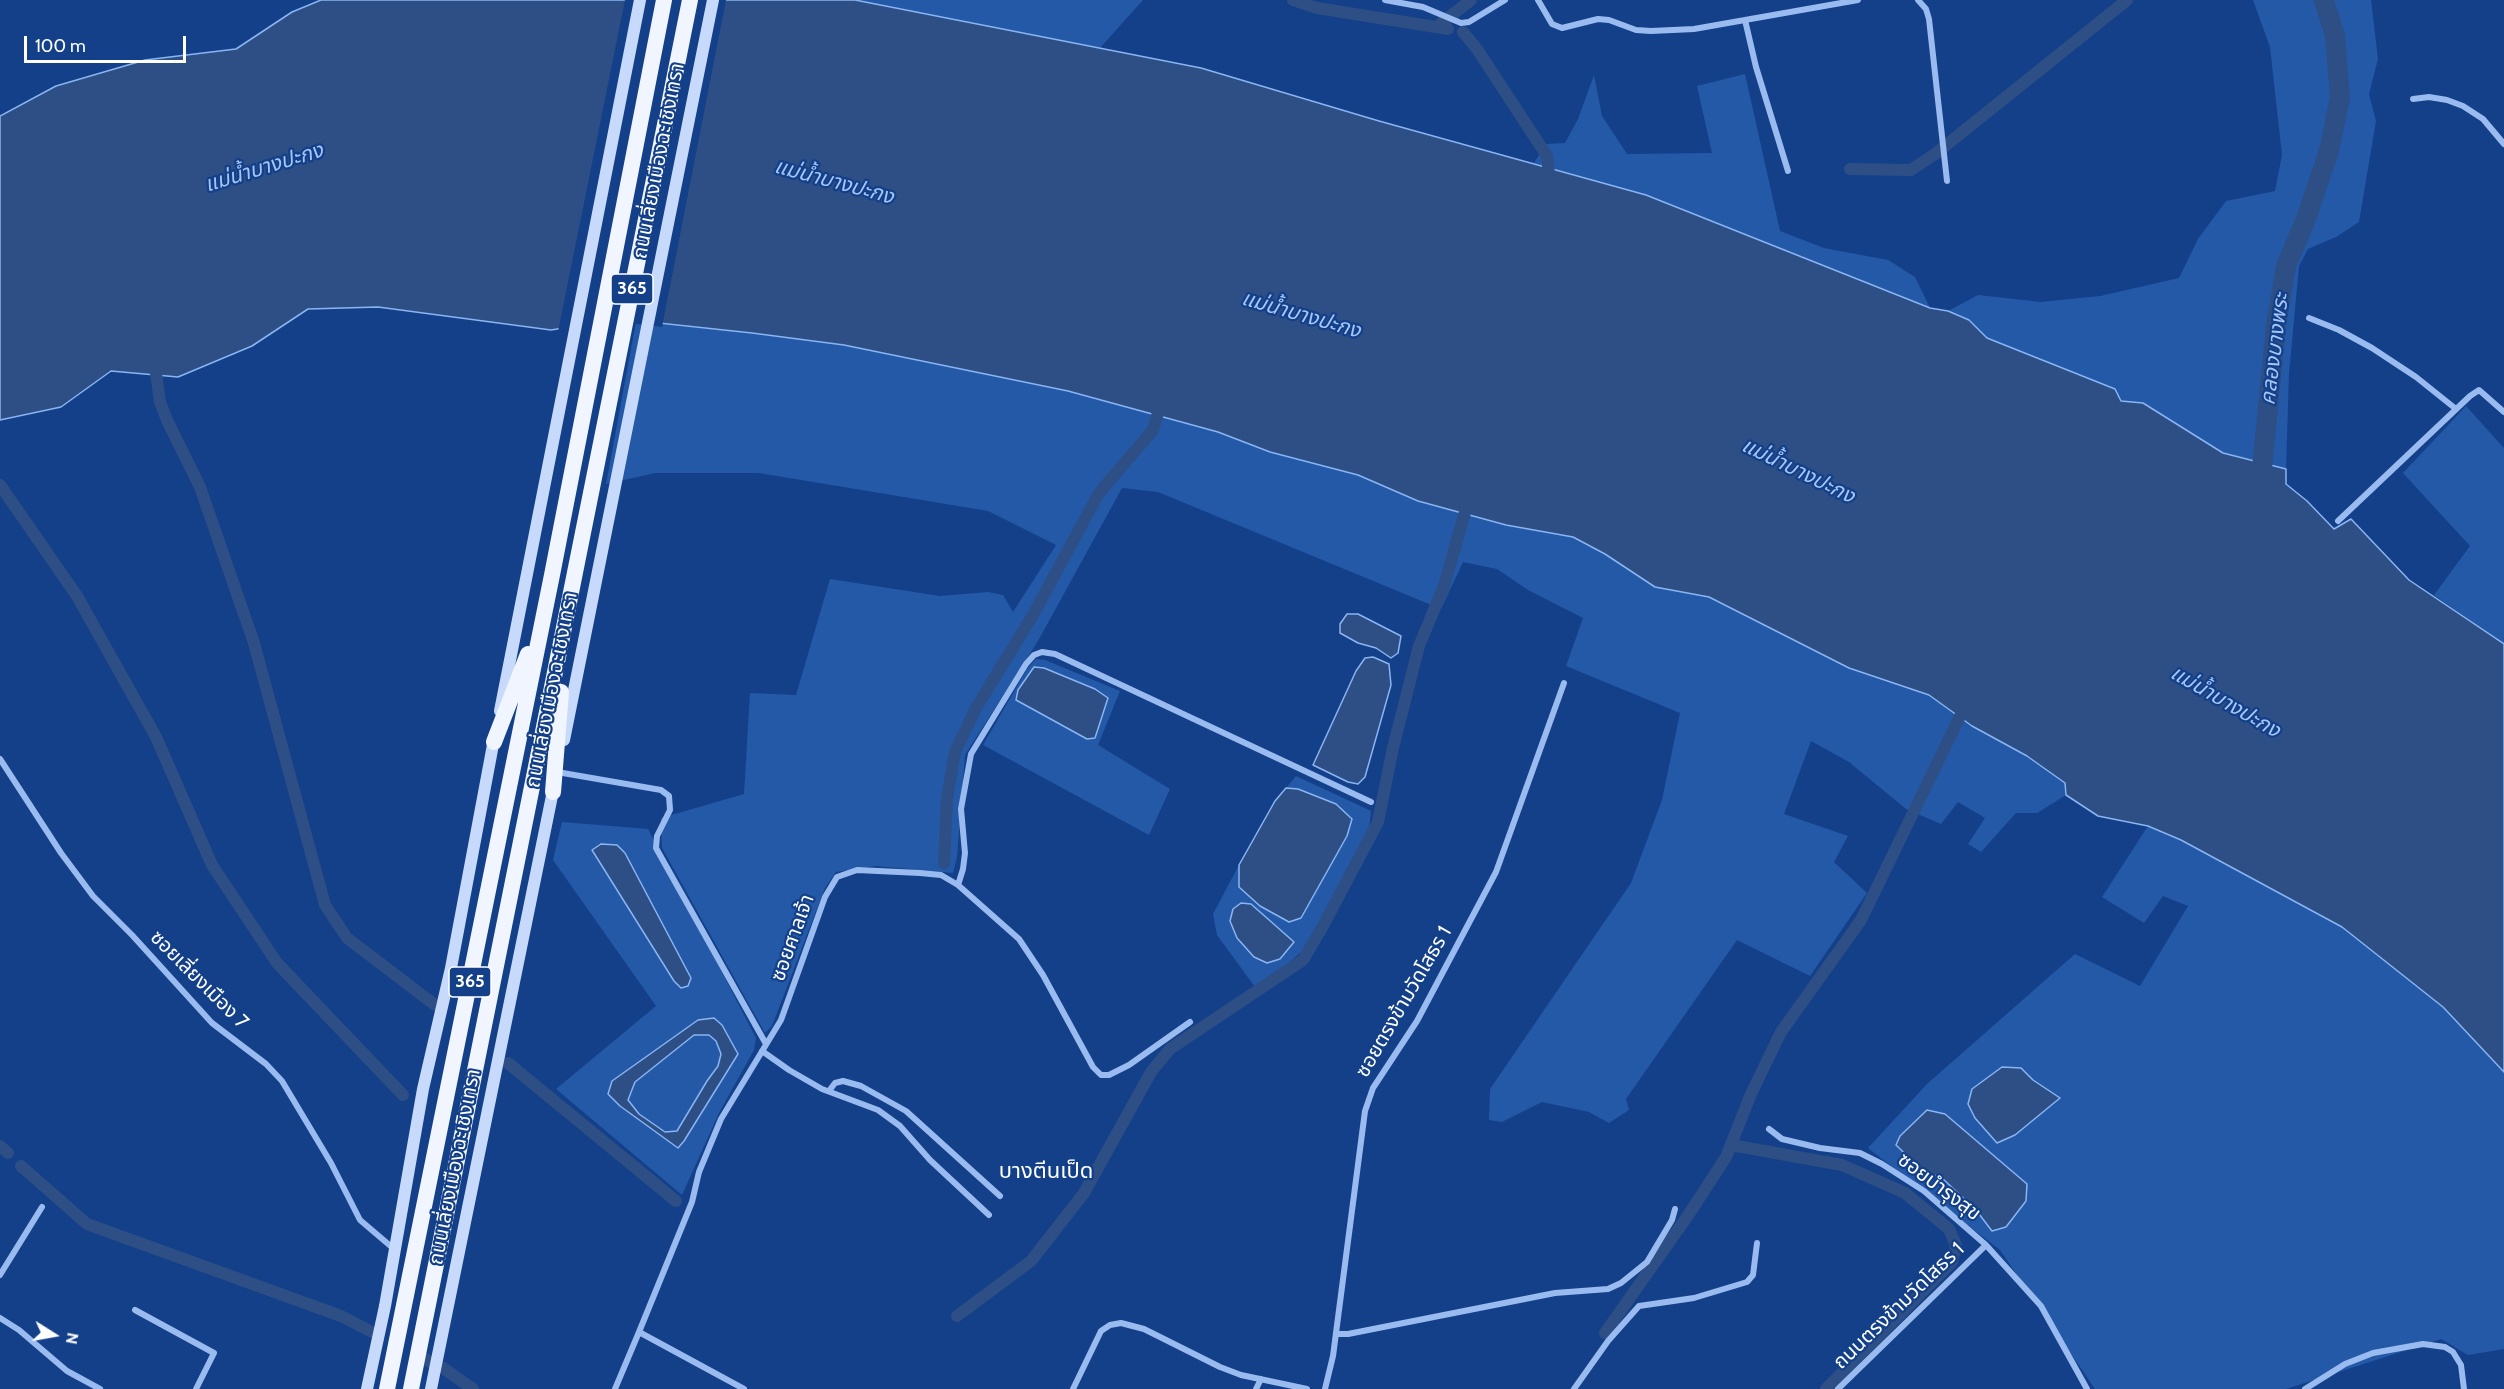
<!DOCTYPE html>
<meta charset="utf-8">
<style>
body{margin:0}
#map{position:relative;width:2504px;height:1389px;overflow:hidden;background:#134089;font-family:Cabin,sans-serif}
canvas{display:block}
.north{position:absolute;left:24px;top:1305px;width:60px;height:60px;-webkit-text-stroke:4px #134089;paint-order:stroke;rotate:101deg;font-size:16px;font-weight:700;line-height:24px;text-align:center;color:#fff}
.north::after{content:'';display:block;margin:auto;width:21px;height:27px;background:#fff;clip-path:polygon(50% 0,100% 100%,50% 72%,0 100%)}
.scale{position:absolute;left:24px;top:36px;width:162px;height:27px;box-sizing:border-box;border:3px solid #fff;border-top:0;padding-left:8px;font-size:18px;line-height:21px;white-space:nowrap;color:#fff;-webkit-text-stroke:4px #134089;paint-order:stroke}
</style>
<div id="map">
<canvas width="2504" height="1389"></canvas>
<div class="north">N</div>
<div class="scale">100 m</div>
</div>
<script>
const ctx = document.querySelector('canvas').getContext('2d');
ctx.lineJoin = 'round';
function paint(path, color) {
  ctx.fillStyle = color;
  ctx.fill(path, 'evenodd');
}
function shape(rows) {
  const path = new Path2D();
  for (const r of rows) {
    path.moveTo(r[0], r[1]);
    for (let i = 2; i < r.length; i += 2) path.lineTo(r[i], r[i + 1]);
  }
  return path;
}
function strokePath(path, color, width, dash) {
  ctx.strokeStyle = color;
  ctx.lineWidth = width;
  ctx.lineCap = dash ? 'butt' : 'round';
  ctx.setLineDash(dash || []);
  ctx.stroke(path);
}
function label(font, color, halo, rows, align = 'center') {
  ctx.font = font + ' Cabin,"Noto Sans Thai",sans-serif';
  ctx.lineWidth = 4.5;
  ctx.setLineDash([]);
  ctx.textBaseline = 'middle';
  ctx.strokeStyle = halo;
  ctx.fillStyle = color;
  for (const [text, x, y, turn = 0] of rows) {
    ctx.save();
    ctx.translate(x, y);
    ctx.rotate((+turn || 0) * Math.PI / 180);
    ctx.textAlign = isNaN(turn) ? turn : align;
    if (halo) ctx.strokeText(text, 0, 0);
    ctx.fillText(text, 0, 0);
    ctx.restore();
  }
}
paint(shape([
 [855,0,1143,0,1100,48],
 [2253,0,2371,0,2378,59,2369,94,2376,121,2359,222,2336,237,2308,249,2299,266,2289,374,2286,469,2223,453,2143,403,2121,401,2115,389,1987,338,1970,320,1948,311,1978,295,2041,302,2100,296,2179,278,2198,239,2226,201,2275,191,2282,155,2270,47],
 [1745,74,1780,231,1824,248,1888,260,1915,277,1930,308,1646,195,1534,163,1546,144,1565,143,1578,119,1594,75,1602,116,1627,154,1712,153,1697,86],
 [636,322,752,333,844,345,1068,391,1218,432,1270,452,1358,475,1418,501,1506,525,1573,537,1605,554,1655,587,1709,597,1849,668,1929,695,1972,726,2027,756,2065,783,2066,795,2037,813,2016,813,1981,852,1968,844,1985,818,1958,802,1941,824,1906,809,1849,762,1811,741,1784,814,1848,836,1834,862,1867,893,1810,976,1737,940,1626,1099,1629,1110,1609,1123,1589,1112,1542,1102,1502,1122,1489,1120,1490,1089,1631,883,1662,800,1680,713,1566,666,1583,618,1528,590,1497,569,1463,562,1441,609,1158,492,1122,488,1038,641,965,755,957,857,953,873,876,866,836,872,825,888,772,1026,765,1033,662,848,661,818,744,794,750,693,796,695,830,579,940,596,988,592,1003,595,1013,612,1056,545,988,511,759,473,655,473,606,484],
 [2466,406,2504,448,2504,644,2434,595,2470,546,2403,473],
 [1036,659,1045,660,1120,691,1098,745,1170,789,1149,835,983,745,1027,669],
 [1296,776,1371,811,1369,830,1307,947,1278,972,1255,987,1217,935,1213,914,1239,865,1239,887,1289,922,1301,918,1347,836,1336,804,1298,789,1286,788],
 [1241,903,1251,904,1293,942,1254,957,1237,938,1230,921],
 [562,822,648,829,756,1038,754,1050,719,1113,682,1195,556,1089,656,1006,553,860],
 [2148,826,2181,840,2342,927,2443,1007,2504,1072,2504,1349,2468,1355,2441,1339,2286,1389,2095,1389,2000,1250,1868,1148,1927,1084,2075,954,2140,986,2188,906,2163,896,2144,923,2102,897],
 [1942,1178,2006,1227,1992,1230,1976,1210]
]), '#2459a8');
const water = shape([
 [321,0,855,0,1201,68,1379,121,1646,195,1930,308,1948,311,1969,320,1987,338,2115,389,2121,401,2143,403,2223,453,2286,469,2286,484,2307,501,2334,529,2351,519,2409,580,2504,644,2504,1072,2443,1007,2342,927,2181,840,2148,826,2098,816,2066,795,2065,783,2027,756,1972,726,1929,695,1849,668,1709,597,1655,587,1605,554,1573,537,1506,525,1418,501,1358,475,1270,452,1218,432,1068,391,844,345,752,333,621,319,551,330,378,307,308,309,252,346,178,377,111,371,61,407,0,420,0,116,56,86,145,60,236,49,292,12,321,0],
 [1347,614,1358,614,1401,636,1398,653,1391,658,1376,648,1358,643,1340,633,1340,624,1347,614],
 [1373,657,1389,664,1391,685,1365,777,1358,784,1348,782,1313,765,1356,671,1365,658,1373,657],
 [1034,667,1044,668,1095,689,1108,698,1095,738,1087,739,1016,700,1018,690,1034,667],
 [1286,788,1298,789,1336,804,1352,819,1347,836,1301,918,1289,922,1260,906,1239,887,1239,865,1275,801,1286,788],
 [601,844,617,845,625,853,691,978,688,986,681,988,674,981,592,850,601,844],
 [1241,903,1251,904,1294,942,1280,959,1267,963,1254,957,1237,938,1230,921,1233,909,1241,903],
 [714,1018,722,1025,738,1054,684,1141,678,1148,620,1106,608,1094,612,1081,698,1020,714,1018],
 [694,1035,709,1035,716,1041,721,1054,718,1066,707,1081,677,1131,665,1132,639,1114,628,1100,635,1082,694,1035],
 [2002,1067,2021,1068,2033,1080,2060,1098,2015,1135,1997,1143,1975,1118,1968,1104,1972,1089,2002,1067],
 [1927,1110,1945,1114,2027,1184,2026,1201,2006,1227,1992,1231,1976,1210,1942,1178,1924,1172,1896,1145,1900,1136,1927,1110]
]);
paint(water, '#2d4f85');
strokePath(water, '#8ab5f3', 1.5);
paint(shape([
 [625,0,726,0,662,327,621,322,558,332]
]), '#134089');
strokePath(shape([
 [1293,0,1317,8,1448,29],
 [1439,25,1471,0],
 [1463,32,1477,49,1547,156,1550,183],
 [1850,169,1911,170,1935,154,2127,0],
 [154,359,160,402,167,420,200,487,254,643,325,905,347,938,435,1005],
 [0,485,77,596,156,737,212,865,277,963,403,1095],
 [944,863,947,799,955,752,976,708,1033,615,1099,493,1153,430,1161,402],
 [508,1063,676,1201],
 [1731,1145,1842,1165,1905,1193,1949,1229,1956,1245,1952,1262,1826,1389],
 [0,1146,8,1153],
 [21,1166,87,1224,341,1316,372,1332],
 [957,1316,1031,1261,1084,1193,1151,1072,1170,1049,1303,960,1323,926,1378,822,1393,748,1419,646,1444,586,1469,498],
 [1605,1333,1689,1214,1726,1157,1751,1094,1781,1032,1861,920,1966,704],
 [424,1358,430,1362],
 [443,1368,473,1389]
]), '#2d4f85', 12);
strokePath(shape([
 [2260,489,2276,326,2286,266,2306,219,2329,151,2340,98,2335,36,2324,0]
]), '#2d4f85', 20);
strokePath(shape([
 [1385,0,1423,7,1461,23,1469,22,1505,0],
 [1538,0,1552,24,1562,28,1598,19,1609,20,1636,30,1651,31,1694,29,1858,0],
 [1918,0,1926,9,1929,19,1947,181],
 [1745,20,1756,67,1788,171],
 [2413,99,2429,97,2447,100,2463,106,2483,119,2504,144],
 [2309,318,2339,330,2372,348,2416,377,2456,409],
 [2338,521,2470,396,2479,390,2504,412],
 [0,759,61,853,93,896,132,935,212,1023,266,1064,282,1081,331,1163,360,1220,394,1249],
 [557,772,661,790,669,796,670,810,657,836,656,848,766,1044],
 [958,885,963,869,965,853,961,809,971,754,1026,664,1034,655,1042,652,1055,654,1371,802],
 [762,1051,789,1070,822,1089,878,1110,900,1126,930,1160,989,1215],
 [829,1091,835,1083,843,1081,861,1086,906,1111,1000,1196],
 [1769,1129,1782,1139,1820,1148,1860,1153,1882,1164,1924,1191,1986,1245],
 [0,1275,42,1207],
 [135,1310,214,1353,196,1389],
 [0,1318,19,1330,67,1371,100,1389],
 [1336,1334,1348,1334,1555,1293,1608,1289,1621,1283,1647,1262,1672,1220,1675,1209],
 [615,1389,639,1332],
 [744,1389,639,1332,692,1202,699,1172,721,1119,781,1020,825,897,837,877,857,870,920,873,941,875,958,885,1019,939,1043,975,1093,1067,1101,1075,1109,1075,1129,1065,1190,1022],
 [1073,1389,1101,1331,1110,1325,1121,1323,1144,1329,1220,1367,1241,1375,1307,1389],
 [1256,1389,1261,1379],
 [1325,1389,1333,1356,1365,1111,1373,1088,1417,1021,1496,872,1564,683],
 [1574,1389,1608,1341,1639,1306,1694,1298,1747,1282,1753,1275,1757,1243],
 [1838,1389,1986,1245,2041,1306,2087,1389],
 [2305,1389,2345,1364,2373,1353,2423,1344,2445,1347,2453,1352,2461,1365,2464,1389]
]), '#99bbf0', 6);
strokePath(shape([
 [500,711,640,0],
 [564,740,713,0],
 [367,1389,385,1306,423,1089,451,968,495,734],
 [431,1389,554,786]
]), '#c7dafb', 12);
strokePath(shape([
 [494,742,528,654],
 [553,792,561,692],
 [387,1389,552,575,664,0],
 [411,1389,690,0]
]), '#f0f5ff', 16);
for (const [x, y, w] of [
 [632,289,42],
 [470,982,42]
]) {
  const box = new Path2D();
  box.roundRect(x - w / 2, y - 15, w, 30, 4.5);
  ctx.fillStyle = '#134089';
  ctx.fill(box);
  strokePath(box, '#fff', 1.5);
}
label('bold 18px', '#fff', null, [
 ["365",632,289],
 ["365",470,982]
]);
label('20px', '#fff', '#134089', [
 ["ถนนเลี่ยงเมืองฉะเชิงเทรา",659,161,-79],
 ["ถนนเลี่ยงเมืองฉะเชิงเทรา",552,690,-79],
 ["ซอยศาลเจ้า",793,938,-70],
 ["ซอยเลี่ยงเมือง 7",199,980,45],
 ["ซอยตรงข้ามวัดโสธร 1",1404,1002,-60],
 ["ถนนเลี่ยงเมืองฉะเชิงเทรา",455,1167,-79],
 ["ซอยบำรุงสุข",1939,1187,37],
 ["ถนนตรงข้ามวัดโสธร 1",1899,1306,-44]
]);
label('italic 21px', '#a4c6f8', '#134089', [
 ["แม่น้ำบางปะกง",264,168,-17],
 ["แม่น้ำบางปะกง",834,182,15],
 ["แม่น้ำบางปะกง",1301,315,16],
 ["คลองบางพระ",2275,349,-83],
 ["แม่น้ำบางปะกง",1798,471,26],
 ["แม่น้ำบางปะกง",2225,702,30]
]);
label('22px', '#fff', '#134089', [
 ["บางตีนเป็ด",1046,1172]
]);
</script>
